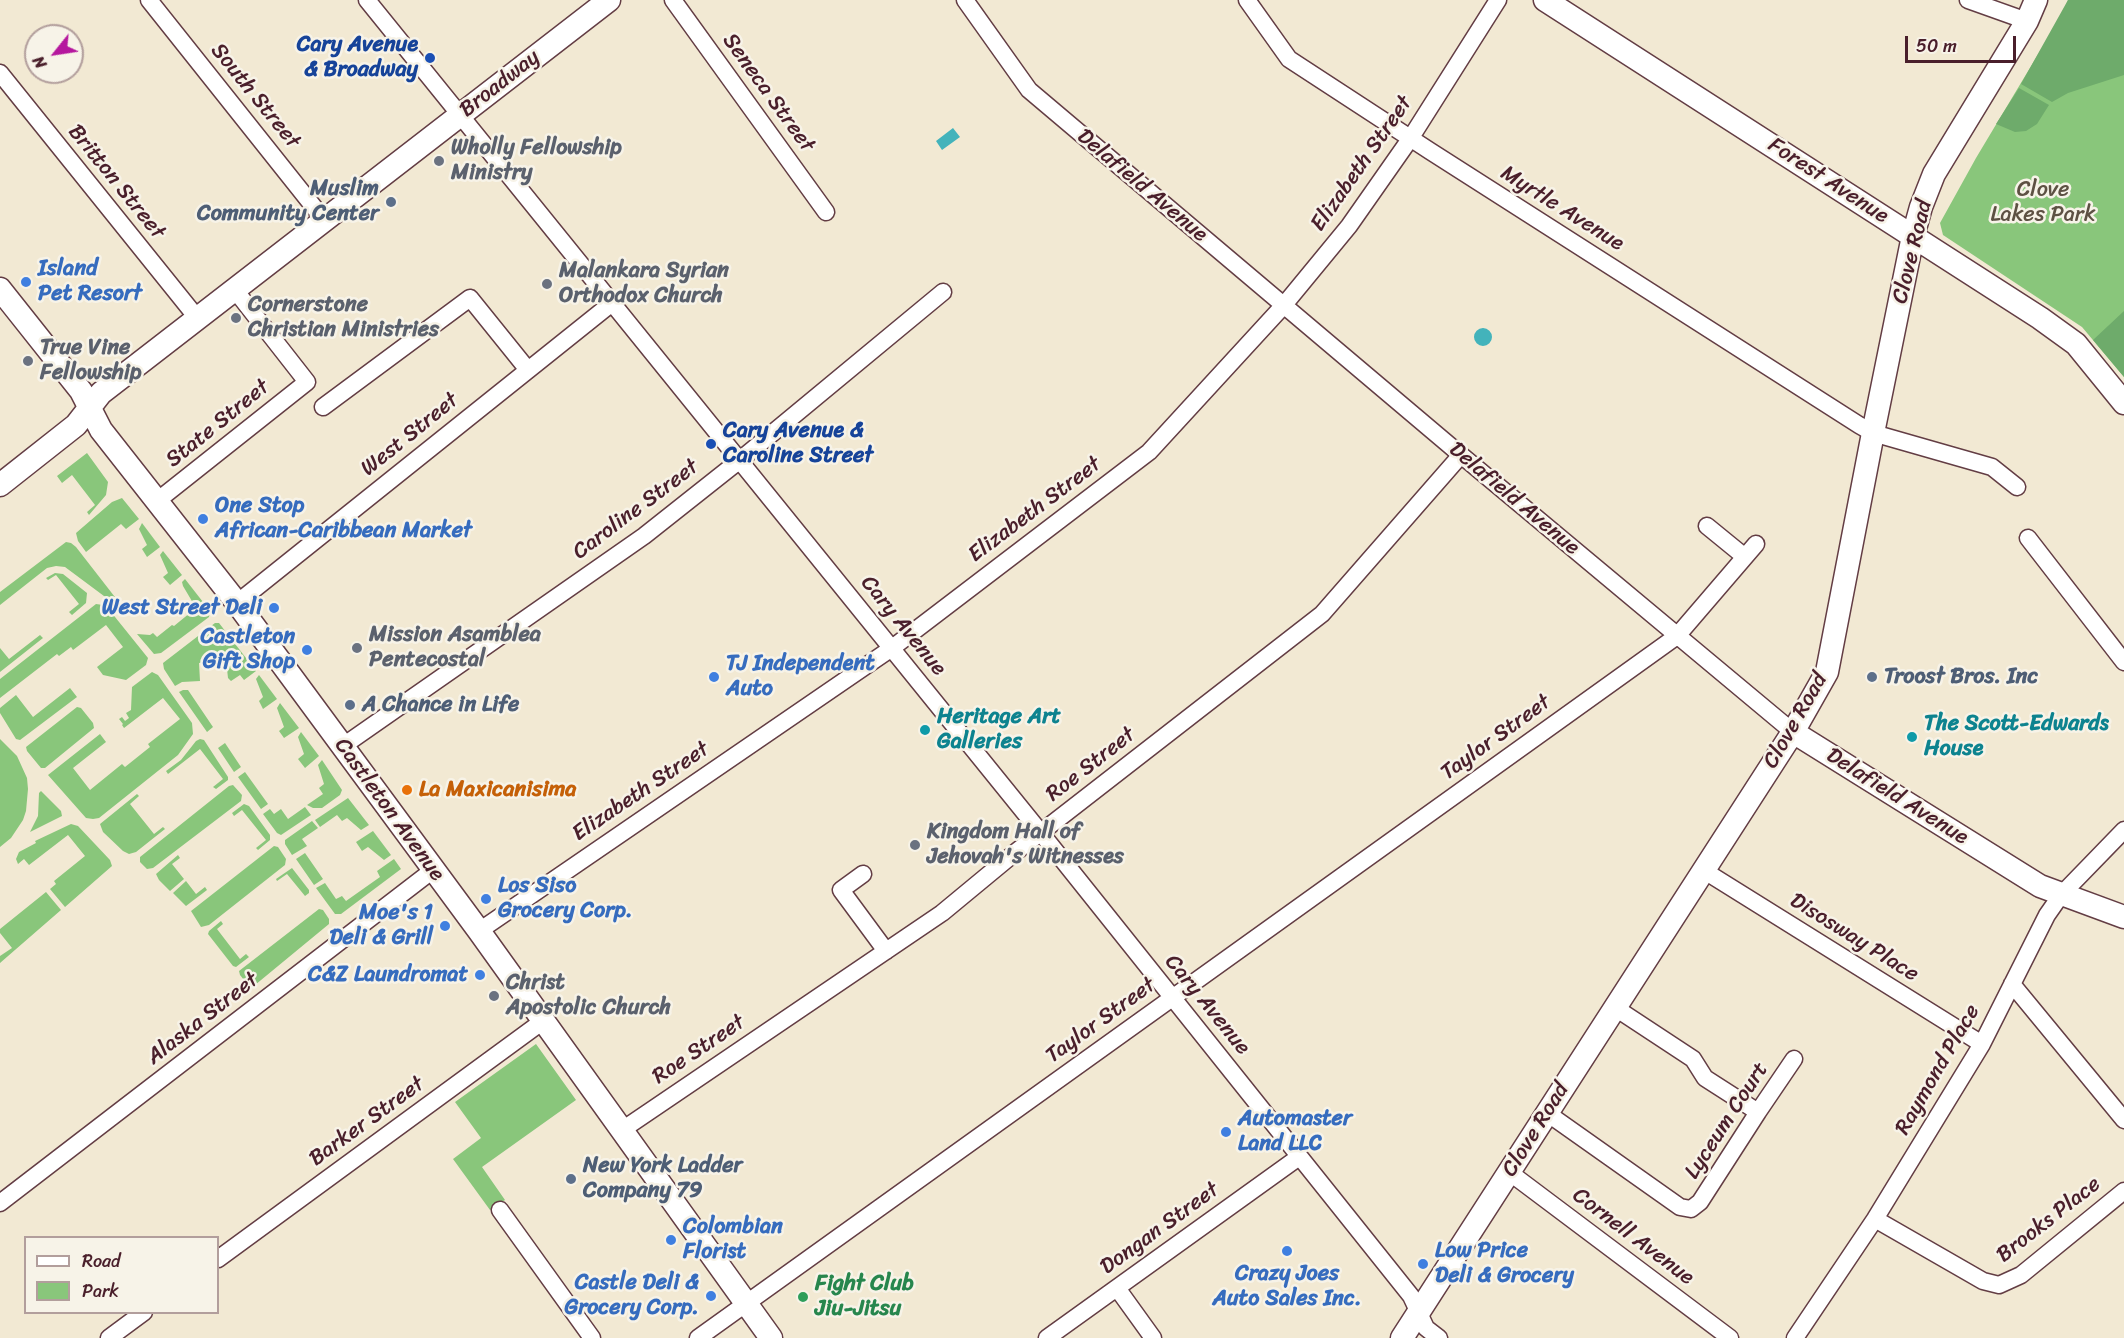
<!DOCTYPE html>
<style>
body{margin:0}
#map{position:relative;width:2124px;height:1338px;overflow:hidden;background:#f2e9d3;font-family:Sriracha,sans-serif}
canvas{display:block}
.legend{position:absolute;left:24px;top:1236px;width:195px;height:78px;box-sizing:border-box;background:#f7f3e8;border:2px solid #b29e9c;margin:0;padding:8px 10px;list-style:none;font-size:18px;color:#4a1f2b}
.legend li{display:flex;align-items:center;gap:12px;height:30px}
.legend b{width:30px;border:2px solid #b29e9c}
.north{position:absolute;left:24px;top:24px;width:60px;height:60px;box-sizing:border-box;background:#f7f3e8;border:2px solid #b29e9c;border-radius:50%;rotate:240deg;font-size:16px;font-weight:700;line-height:24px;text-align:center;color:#4a1f2b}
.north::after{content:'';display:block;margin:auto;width:21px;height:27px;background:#b5179e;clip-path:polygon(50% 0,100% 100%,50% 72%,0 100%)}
.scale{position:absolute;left:1905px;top:36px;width:111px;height:27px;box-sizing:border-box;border:3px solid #4a1f2b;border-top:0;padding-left:8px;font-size:18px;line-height:21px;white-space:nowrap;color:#4a1f2b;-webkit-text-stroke:4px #f7f3e8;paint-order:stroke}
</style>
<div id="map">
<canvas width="2124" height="1338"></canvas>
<ul class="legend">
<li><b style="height:8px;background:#fff"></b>Road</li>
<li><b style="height:16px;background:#89c67b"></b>Park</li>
</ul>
<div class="north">N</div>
<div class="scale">50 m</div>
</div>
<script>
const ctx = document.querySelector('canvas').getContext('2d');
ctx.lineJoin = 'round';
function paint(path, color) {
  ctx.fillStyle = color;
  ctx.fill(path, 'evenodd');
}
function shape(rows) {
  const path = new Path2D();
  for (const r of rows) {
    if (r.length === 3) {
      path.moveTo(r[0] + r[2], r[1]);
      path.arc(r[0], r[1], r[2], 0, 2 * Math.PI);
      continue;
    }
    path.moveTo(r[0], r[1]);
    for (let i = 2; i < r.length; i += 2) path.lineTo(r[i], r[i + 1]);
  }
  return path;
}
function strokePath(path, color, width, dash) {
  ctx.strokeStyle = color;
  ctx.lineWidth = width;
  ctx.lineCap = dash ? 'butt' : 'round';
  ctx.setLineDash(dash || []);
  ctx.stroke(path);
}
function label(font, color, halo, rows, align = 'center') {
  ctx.font = font + ' Sriracha,sans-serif';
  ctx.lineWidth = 5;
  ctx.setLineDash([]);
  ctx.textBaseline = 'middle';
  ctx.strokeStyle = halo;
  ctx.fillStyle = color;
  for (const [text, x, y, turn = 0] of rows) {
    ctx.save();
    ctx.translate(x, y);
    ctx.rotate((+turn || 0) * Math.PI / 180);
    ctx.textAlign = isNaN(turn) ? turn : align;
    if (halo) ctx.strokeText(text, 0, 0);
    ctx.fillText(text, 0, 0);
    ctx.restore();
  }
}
paint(shape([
 [2068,0,2124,0,2124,377,2082,327,1943,235,1940,223,1976,158,2061,16],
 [87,453,108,482,106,495,89,515,87,512,95,505,72,475,62,483,57,476],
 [122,498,139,519,126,529,121,524,86,552,78,541,76,533,112,502],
 [142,523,160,547,147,557,142,549,147,545,139,529],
 [66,542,71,543,76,547,118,601,112,602,65,567,56,566,47,568,0,605,0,592],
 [163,551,182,575,170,585,163,577,168,573,160,555],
 [55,573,63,574,87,593,86,603,72,615,69,612,79,604,56,575,48,580,46,578],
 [185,579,210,611,209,617,161,653,154,654,137,634,150,635,153,633,157,637,172,625,174,626,196,608,183,586,182,582],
 [96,604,103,605,111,612,148,658,146,665,126,680,103,675,97,667,123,647,106,625,73,650,71,647,59,656,57,654,0,698,0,679],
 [215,623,219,623,256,671,244,680,240,675,231,681,228,678,226,660,199,663,200,681,182,682,175,686,164,669,163,663],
 [40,635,43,638,0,672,0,648,9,659],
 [152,672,158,675,192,723,193,734,178,755,99,818,93,819,86,818,48,775,100,734,106,742,73,768,90,790,122,764,125,767,150,747,148,744,180,719,163,698,124,728,122,725,123,724,119,719,122,717,125,721,129,718,126,713,131,710,132,687],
 [259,675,277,699,263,709,259,701,263,697,256,679],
 [70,688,77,697,20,740,16,739,0,713,0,708,16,695,33,717],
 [183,690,188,690,213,727,207,732,179,692],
 [280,703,299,728,284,738,279,731,284,727,277,708],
 [77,707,81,708,93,723,94,728,45,768,41,768,27,751,26,747],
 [301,732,319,756,305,768,298,759,304,754,298,737],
 [0,739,17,756,27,778,28,789,26,811,23,820,11,838,0,847],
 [200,739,204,740,228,777,228,780,216,789,213,787,223,779,200,749,168,774,166,771,181,760,196,741],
 [225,743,241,767,234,772,218,748],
 [322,760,342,790,340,795,322,808,313,808,307,805,323,794,319,788,324,784,318,765],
 [245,772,268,804,261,809,238,777],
 [233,785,242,795,241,801,153,868,147,869,140,862,140,857,229,786],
 [41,791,61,811,62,816,30,832,38,816,39,793],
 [137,794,139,796,130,804,154,834,163,827,165,829,136,852,129,854,123,851,103,832,100,824],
 [348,798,369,825,361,830,347,818,342,821,337,815,320,827,315,820],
 [244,804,249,806,270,835,270,840,258,850,256,848,266,840,242,810,234,816,232,813],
 [305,807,311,815,281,835,277,833,263,814,270,809,274,814,281,809,288,819],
 [312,821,318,828,302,839,307,846,292,855,285,844,285,840],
 [71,824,78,826,110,860,112,866,65,907,50,889,56,884,54,881,85,856,68,835,29,865,24,859,18,864,16,859,19,852,36,843,35,841],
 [373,831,391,855,384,860,368,847,362,851,356,842],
 [274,846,278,847,286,859,285,865,209,925,201,927,191,911],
 [305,853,323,879,314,885,296,859],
 [178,855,180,858,172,864,184,879,170,891,159,880,156,874],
 [394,859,401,869,341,914,335,914,316,888,325,883,336,899,342,896,346,901,380,877,377,871],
 [292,868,309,890,309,893,305,896,287,874,277,881,276,879],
 [186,881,196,894,205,887,207,890,186,906,173,893],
 [46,892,61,910,0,963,0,956,12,948,0,933,0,929],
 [319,909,323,910,329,919,329,924,255,985,248,985,240,975,239,971],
 [221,921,223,924,217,929,240,959,246,954,249,957,236,967,233,966,208,934,209,931],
 [536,1044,576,1100,482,1167,505,1200,490,1210,453,1159,481,1138,455,1102]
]), '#89c67b');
paint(shape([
 [2068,0,2124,0,2124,75,2068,93,2052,102,2021,84],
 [2019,88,2049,105,2037,124,2026,131,2015,132,1996,124],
 [2124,311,2124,377,2093,340]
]), '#6eab6b');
paint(shape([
 [953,128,960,137,942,150,936,141],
 [1483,337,9]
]), '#43b3bb');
const street = shape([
 [149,0,325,221],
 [367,0,1041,833,1411,1296,1426,1328,1439,1338],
 [673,0,826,212],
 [965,0,1029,90,1461,455,1793,732],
 [1247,0,1289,59,1430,151,1859,425,1873,433,1992,467,2017,487],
 [1968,0,2027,21],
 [0,73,198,319],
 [323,407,470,298,528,370],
 [157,501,307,382,235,290],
 [1707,526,1745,557],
 [2028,538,2124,662],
 [237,603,612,303],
 [343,746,644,536,740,460,943,292],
 [1703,870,1982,1044],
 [863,874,841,890,886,951],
 [479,931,892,648,1149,452,1284,305,1349,226,1410,139,1498,0],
 [2012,984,2124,1120],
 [1614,1007,1693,1059,1705,1078,1758,1112],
 [1547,1113,1680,1207,1691,1209,1700,1202,1758,1112,1794,1059],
 [622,1130,942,913,1017,851,1322,614,1461,455],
 [1509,1172,1730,1338],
 [0,1203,433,870],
 [500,1210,592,1338],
 [1875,1219,1983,1281,1999,1285,2021,1275,2124,1191],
 [218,1259,543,1021],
 [1117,1288,1153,1338],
 [109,1338,144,1312],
 [698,1338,1677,636,1756,544],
 [1047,1338,1299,1157],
 [1795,1338,1875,1219,1982,1044,2047,915,2061,895,2124,830]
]);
const secondary = shape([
 [1545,0,2040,318,2076,344,2124,403],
 [0,289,81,391,101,430,237,603,479,931,771,1338],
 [0,485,76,425,101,393,609,0],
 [1793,732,2040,886,2124,917],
 [1402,1338,1793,732,1827,672,1873,433,1913,236,1921,207,1934,174,2027,21,2036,0]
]);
strokePath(street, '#633d44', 19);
strokePath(secondary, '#633d44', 25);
strokePath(street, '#fff', 16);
strokePath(secondary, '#fff', 22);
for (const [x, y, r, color] of [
 [430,58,6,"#1a4fb4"],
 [439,161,6,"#6b7280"],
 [391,202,6,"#5c6f8a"],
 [26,282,6,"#3f7fe0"],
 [547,284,6,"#6b7280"],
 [236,318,6,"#6b7280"],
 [28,361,6,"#6b7280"],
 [711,444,6,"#1a4fb4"],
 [203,519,6,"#3f7fe0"],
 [274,608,6,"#3f7fe0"],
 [357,648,6,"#6b7280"],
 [307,650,6,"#3f7fe0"],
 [714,677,6,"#3f7fe0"],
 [1872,677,6,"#5c6f8a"],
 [350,705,6,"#5c6f8a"],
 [925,730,6,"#0f9aa8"],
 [1912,737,6,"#0f9aa8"],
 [407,790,6,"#e8710a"],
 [915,845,6,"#6b7280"],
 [486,899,6,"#3f7fe0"],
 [445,926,6,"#3f7fe0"],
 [480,975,6,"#3f7fe0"],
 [494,996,6,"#6b7280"],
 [1226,1132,6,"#3f7fe0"],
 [571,1179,6,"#5c6f8a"],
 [671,1240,6,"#3f7fe0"],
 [1287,1251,6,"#3f7fe0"],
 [1423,1264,6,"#3f7fe0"],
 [711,1296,6,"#3f7fe0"],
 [803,1297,6,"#2e9e5b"]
]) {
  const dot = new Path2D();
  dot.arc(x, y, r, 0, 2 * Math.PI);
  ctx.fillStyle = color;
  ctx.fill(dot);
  strokePath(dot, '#f7f3e8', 2);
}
label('bold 22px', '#164399', '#f7f3e8', [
 ["Cary Avenue",418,45],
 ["& Broadway",418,70],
 ["Cary Avenue &",723,431,"left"],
 ["Caroline Street",723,456,"left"]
], 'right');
label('22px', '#4a1f2b', '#f7f3e8', [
 ["Broadway",500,84,-38],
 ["Seneca Street",768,93,54],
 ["South Street",255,96,51],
 ["Elizabeth Street",1362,164,-55],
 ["Forest Avenue",1828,181,33],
 ["Britton Street",116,182,51],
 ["Delafield Avenue",1142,186,40],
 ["Myrtle Avenue",1562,209,32],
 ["Clove Road",1913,252,-76],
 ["State Street",218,424,-39],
 ["West Street",410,435,-39],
 ["Delafield Avenue",1514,499,40],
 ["Caroline Street",636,510,-37],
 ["Elizabeth Street",1035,510,-37],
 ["Cary Avenue",903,626,51],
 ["Clove Road",1796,721,-60],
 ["Taylor Street",1496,738,-36],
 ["Roe Street",1091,765,-38],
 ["Elizabeth Street",641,792,-34],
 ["Delafield Avenue",1897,797,32],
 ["Castleton Avenue",389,810,54],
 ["Disosway Place",1854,938,32],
 ["Cary Avenue",1207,1005,51],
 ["Alaska Street",203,1019,-38],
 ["Taylor Street",1101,1021,-36],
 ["Roe Street",699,1050,-34],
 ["Raymond Place",1938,1070,-60],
 ["Lyceum Court",1727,1121,-57],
 ["Barker Street",367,1122,-36],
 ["Clove Road",1536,1130,-58],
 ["Brooks Place",2049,1220,-38],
 ["Dongan Street",1160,1229,-36],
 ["Cornell Avenue",1633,1237,37]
]);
label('bold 22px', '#5b616d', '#f7f3e8', [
 ["Wholly Fellowship",451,148],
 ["Ministry",451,173],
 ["Malankara Syrian",559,271],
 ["Orthodox Church",559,296],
 ["Cornerstone",248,305],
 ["Christian Ministries",248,330],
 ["True Vine",40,348],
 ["Fellowship",40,373],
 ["Mission Asamblea",369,635],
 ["Pentecostal",369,660],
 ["Kingdom Hall of",927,832],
 ["Jehovah's Witnesses",927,857],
 ["Christ",506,983],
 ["Apostolic Church",506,1008]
], 'left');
label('bold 22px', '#4e5e75', '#f7f3e8', [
 ["Muslim",379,189,"right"],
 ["Community Center",379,214,"right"],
 ["Troost Bros. Inc",1884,677],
 ["A Chance in Life",362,705],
 ["New York Ladder",583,1166],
 ["Company 79",583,1191]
], 'left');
label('22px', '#5d5143', '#f7f3e8', [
 ["Clove",2043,190],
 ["Lakes Park",2043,215]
]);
label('bold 22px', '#366cbe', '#f7f3e8', [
 ["Island",38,269],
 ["Pet Resort",38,294],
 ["One Stop",215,506],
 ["African-Caribbean Market",215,531],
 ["West Street Deli",262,608,"right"],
 ["Castleton",295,637,"right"],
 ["Gift Shop",295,662,"right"],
 ["TJ Independent",726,664],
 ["Auto",726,689],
 ["Los Siso",498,886],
 ["Grocery Corp.",498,911],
 ["Moe's 1",433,913,"right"],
 ["Deli & Grill",433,938,"right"],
 ["C&Z Laundromat",468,975,"right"],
 ["Automaster",1238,1119],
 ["Land LLC",1238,1144],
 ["Colombian",683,1227],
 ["Florist",683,1252],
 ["Low Price",1435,1251],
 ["Deli & Grocery",1435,1276],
 ["Crazy Joes",1287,1274,"center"],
 ["Auto Sales Inc.",1287,1299,"center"],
 ["Castle Deli &",699,1283,"right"],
 ["Grocery Corp.",699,1308,"right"]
], 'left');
label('bold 22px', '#0d838f', '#f7f3e8', [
 ["Heritage Art",937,717],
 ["Galleries",937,742],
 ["The Scott-Edwards",1924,724],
 ["House",1924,749]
], 'left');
label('bold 22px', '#c56008', '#f7f3e8', [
 ["La Maxicanisima",419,790]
], 'left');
label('bold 22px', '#27864d', '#f7f3e8', [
 ["Fight Club",815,1284],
 ["Jiu-Jitsu",815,1309]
], 'left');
</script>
